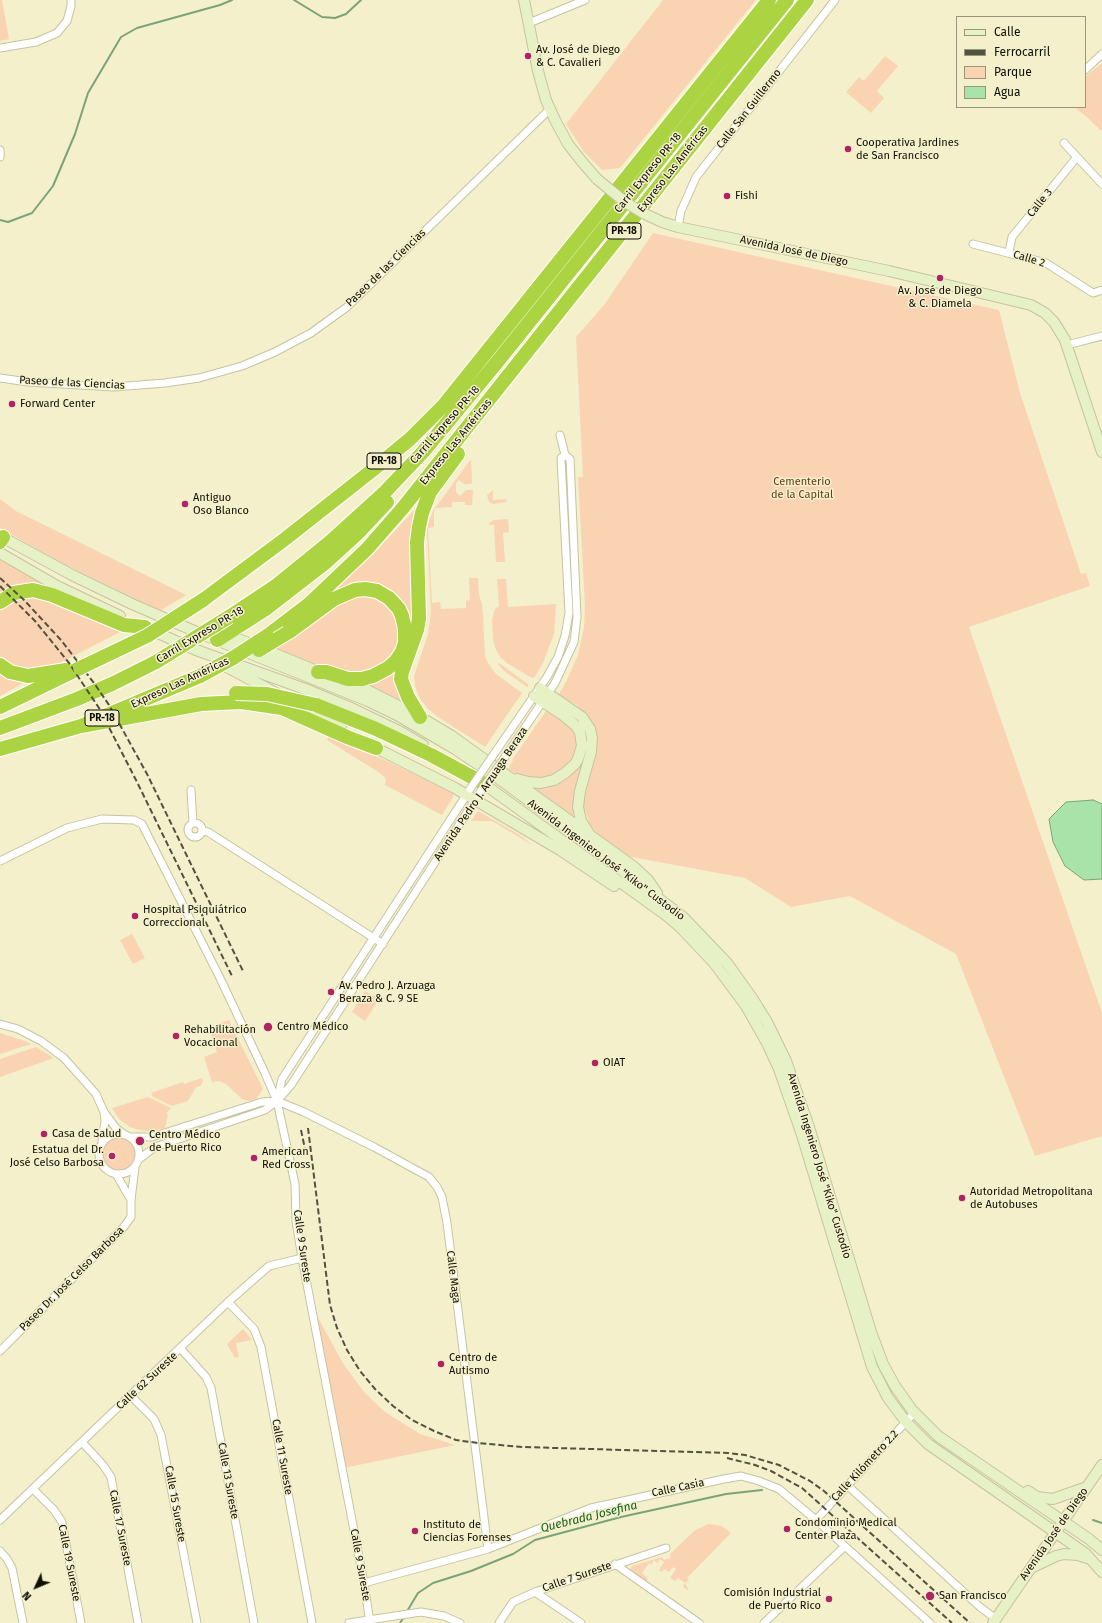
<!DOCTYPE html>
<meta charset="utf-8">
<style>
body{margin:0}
#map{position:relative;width:1102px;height:1623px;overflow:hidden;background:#f4f0cc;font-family:"Fira Sans",sans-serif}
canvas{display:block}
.legend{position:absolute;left:956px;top:16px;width:130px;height:92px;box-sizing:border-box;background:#f4f0cc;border:1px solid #99967c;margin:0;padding:5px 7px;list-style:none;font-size:12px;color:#100f04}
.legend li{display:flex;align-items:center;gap:8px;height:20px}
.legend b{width:20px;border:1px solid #99967c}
.north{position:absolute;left:16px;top:1567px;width:40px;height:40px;-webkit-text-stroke:3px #f4f0cc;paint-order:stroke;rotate:226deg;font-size:11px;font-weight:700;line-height:16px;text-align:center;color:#100f04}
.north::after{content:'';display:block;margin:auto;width:14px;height:18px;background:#100f04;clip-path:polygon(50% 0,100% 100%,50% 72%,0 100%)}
</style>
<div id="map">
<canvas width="1102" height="1623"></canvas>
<ul class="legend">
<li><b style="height:5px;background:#e6f2c6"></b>Calle</li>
<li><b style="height:5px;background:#53513f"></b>Ferrocarril</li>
<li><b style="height:11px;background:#fad3b3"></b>Parque</li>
<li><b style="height:11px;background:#aae3aa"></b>Agua</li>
</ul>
<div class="north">N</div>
</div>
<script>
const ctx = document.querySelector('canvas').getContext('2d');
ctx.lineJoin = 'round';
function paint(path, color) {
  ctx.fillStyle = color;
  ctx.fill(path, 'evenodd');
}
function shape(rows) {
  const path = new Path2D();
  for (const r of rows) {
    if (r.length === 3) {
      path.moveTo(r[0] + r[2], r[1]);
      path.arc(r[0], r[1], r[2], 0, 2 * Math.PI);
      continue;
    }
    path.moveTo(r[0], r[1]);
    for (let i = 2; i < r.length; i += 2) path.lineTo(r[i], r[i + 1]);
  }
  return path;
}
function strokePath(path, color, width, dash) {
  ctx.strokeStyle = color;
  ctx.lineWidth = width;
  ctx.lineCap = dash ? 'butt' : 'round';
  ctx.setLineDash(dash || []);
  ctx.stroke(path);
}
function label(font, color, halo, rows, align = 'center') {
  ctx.font = font + ' "Fira Sans",sans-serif';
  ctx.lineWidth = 3;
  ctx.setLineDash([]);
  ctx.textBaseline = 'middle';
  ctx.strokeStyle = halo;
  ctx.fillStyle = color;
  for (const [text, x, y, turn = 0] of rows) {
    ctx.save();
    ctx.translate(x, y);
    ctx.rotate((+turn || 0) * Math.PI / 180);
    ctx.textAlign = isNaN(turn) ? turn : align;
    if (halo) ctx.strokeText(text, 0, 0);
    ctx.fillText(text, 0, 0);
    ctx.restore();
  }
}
paint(shape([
 [0,0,2,0,9,39,0,41],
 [663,0,756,0,620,168,602,170,584,152,566,124],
 [885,56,898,66,877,91,884,98,871,113,846,92,859,77,864,81],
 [1102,63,1102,132,1088,118,1074,107,1085,107,1085,77],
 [653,233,999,310,1020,393,1081,574,1086,573,1090,586,969,627,1102,1013,1102,1136,1035,1156,956,954,850,896,791,907,745,878,626,856,601,838,590,825,584,808,584,800,597,752,596,735,583,712,577,705,561,696,559,694,567,680,578,655,584,627,585,605,578,477,583,477,576,337,604,305],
 [471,459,472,482,471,484,464,484,459,480,456,483,456,492,460,496,466,490,473,490,472,505,465,505,465,502,452,502,452,507,436,508,434,512,434,527,428,528,432,603,440,602,441,609,466,608,466,601,470,600,469,578,478,578,479,595,482,604,483,614,485,656,488,663,496,674,522,693,485,747,438,717,428,709,419,697,415,686,414,676,428,634,431,613,427,530,429,521,433,511],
 [493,490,493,500,506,499,507,502,493,504,489,502,487,495],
 [0,499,16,511,186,595,160,611,58,561,0,528],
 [418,506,417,617,402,664,408,706,359,684,400,657,396,600,344,591,328,593,373,554],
 [508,519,509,532,503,533,505,562,496,562,494,525,489,525,489,523,494,520],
 [0,560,46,585,44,588,0,598],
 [497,579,506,579,508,607,556,604,554,634,543,663,534,678,530,677,507,663,501,658,496,650,493,640,492,620,495,609,499,606],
 [35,593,124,630,52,667,23,672,0,657,0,607,2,605],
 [360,595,372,595,394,610,401,629,397,652,379,669,354,675,318,666,274,649,323,610],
 [499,663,528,684,528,686,527,687,504,671,498,664],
 [0,670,25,682,0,696],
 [556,706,577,716,586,729,589,747,575,813,571,816,529,788,531,787,545,788,564,781,576,768,585,746],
 [549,709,572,729,577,738,578,745,572,761,558,774,538,779,520,776,508,769,513,761,512,760,546,711],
 [329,735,389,762,453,793,453,797,442,815,385,785,386,779,380,773,327,740],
 [478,811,518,834,534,846,492,821,471,821],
 [132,934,145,958,133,964,120,940],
 [365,991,379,999,365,1021,352,1012],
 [229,1020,263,1089,256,1099,248,1101,242,1099,226,1084,219,1081,212,1082,204,1057,217,1052,209,1027],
 [0,1033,22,1040,31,1044,0,1054],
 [36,1047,54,1058,0,1077,0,1059],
 [202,1078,203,1082,200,1086,196,1087,188,1101,172,1106,153,1097,151,1093,183,1082,184,1084],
 [148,1097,171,1108,166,1114,168,1115,165,1128,151,1131,139,1130,130,1127,119,1119,112,1108],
 [118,1154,17],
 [316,1314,344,1365,364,1392,385,1412,420,1434,455,1445,344,1468],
 [243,1329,252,1340,236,1343,239,1357,235,1358,227,1344],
 [708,1524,722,1526,731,1533,687,1578,689,1580,685,1583,689,1591,683,1587,685,1583,678,1578,675,1581,670,1578,676,1569,673,1567,669,1572,664,1569,662,1572,659,1570,664,1562,660,1559,657,1563,654,1560,651,1565,649,1563,642,1573,648,1579,646,1581,632,1572,631,1569,632,1566,662,1557,664,1560,671,1558,670,1554,694,1531]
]), '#fad3b3');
const water = shape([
 [1093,800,1102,804,1102,879,1084,880,1065,866,1053,842,1049,819,1066,802,1093,800]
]);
paint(water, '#aae3aa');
strokePath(water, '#7ca378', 1);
strokePath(shape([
 [294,0,322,17,335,18,346,14,361,0],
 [0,220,8,222,32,213,53,186,75,134,88,93,121,37,137,28,220,5,232,0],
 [1093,1520,1102,1523],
 [406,1613,418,1593,433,1583,471,1571,513,1554,535,1540,621,1517,726,1494,762,1490],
 [400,1623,404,1617]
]), '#7ca378', 2);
const street = shape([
 [529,23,585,0],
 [0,48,36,42,57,33,67,21,71,6,71,0],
 [1085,70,1102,54],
 [1064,143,1102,184],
 [0,150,0,157],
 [678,227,681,211,696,177,835,0],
 [973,244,1046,263,1093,293,1102,290],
 [1009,252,1012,237,1077,157],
 [1067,345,1102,336],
 [0,378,28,382,114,387,165,383,199,378,242,366,275,352,311,333,347,307,550,109],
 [494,754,547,677,558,657,565,636,569,613,561,458,565,455],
 [503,760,555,683,574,642,577,617,570,459,565,455,560,435],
 [191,790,193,823],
 [195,830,7],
 [202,831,208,832,383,944],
 [0,861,67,828,102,819,134,820,142,824,146,832,219,976,264,1071,277,1101,295,1184,296,1221,302,1258,364,1583,370,1623],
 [0,1024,18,1029,41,1041,64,1058,96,1094,104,1112,116,1128,124,1134],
 [277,1100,282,1079,469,791],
 [119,1154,20],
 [130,1137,152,1137,262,1102,277,1101,304,1112,374,1147,429,1177,437,1187,442,1197,447,1223,488,1549],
 [102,1141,105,1121,104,1112],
 [138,1160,155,1147,265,1110,277,1101,291,1085,477,797],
 [116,1174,131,1200],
 [228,1302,254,1329,261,1347,312,1623],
 [181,1349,206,1377,211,1388,254,1623],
 [0,1351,123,1228,131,1217,131,1200,135,1167],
 [131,1396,154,1419,161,1435,197,1623],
 [82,1442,103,1465,111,1477,138,1623],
 [847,1485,980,1607,996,1619],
 [33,1489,54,1510,62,1522,81,1623],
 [0,1520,228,1302,269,1266,302,1258],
 [816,1520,914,1413],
 [0,1551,7,1559,12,1568,23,1623],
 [615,1564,699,1623],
 [364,1583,488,1549,591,1508,724,1479,741,1476,759,1481,779,1489,816,1520,930,1623],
 [535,1592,581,1623],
 [349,1623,421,1612,444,1616,460,1623],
 [499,1623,513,1602,535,1592,666,1548],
 [764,1623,844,1547]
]);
const secondary = shape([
 [524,0,538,71,546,100,555,120,568,144,583,163,597,179],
 [662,222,678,227,889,271,1031,305,1045,313,1054,322,1065,340,1102,452],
 [0,536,72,575,132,604,199,633,368,701,397,715,455,749,488,771,565,827,683,917,727,963,752,998,767,1022,786,1061,809,1127,871,1332,883,1364,895,1386,912,1410,938,1436,1089,1539,1102,1550],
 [0,553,57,586,120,616],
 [151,630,196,650,308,690,349,707,401,732,423,745],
 [221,634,241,640,324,674],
 [217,662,276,693],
 [344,681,363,688,420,717,452,736,633,866,648,880,657,893],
 [540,688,582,717,590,729,592,738,591,752,580,791,578,807,581,821,588,832],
 [299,705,341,728],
 [370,745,455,788,560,850,614,886],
 [477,779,667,916,680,927,714,963,746,1006,767,1043,779,1069,802,1135,872,1367,888,1398,906,1422,928,1444,1072,1544,1086,1554,1102,1572],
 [517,779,528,782,541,783,554,780,565,773,575,764,578,759,582,746,580,732,576,726,563,715,534,696],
 [1028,1491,1037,1497,1053,1499,1087,1487],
 [1031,1568,1056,1556,1064,1554,1078,1555,1087,1558],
 [993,1623,1102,1465]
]);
const highway = shape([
 [0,542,3,537],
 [203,600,285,539,370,472,410,439,444,405,769,0],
 [0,602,14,593,33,590,52,595,124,625,145,627],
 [229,617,277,585,330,542,384,493,423,452,498,361,787,0],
 [289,632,334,599,355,590,365,589,377,591,389,598,399,609,402,616,405,629,405,643,402,652,396,661,388,668,373,676,362,679,348,679,326,672,318,672],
 [267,636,309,604,367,549,402,509,807,0],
 [217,640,267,608,325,563,359,532,387,502],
 [0,665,10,672,28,676,66,670],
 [316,705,376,729,431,755,481,782],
 [0,707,80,668],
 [420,717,408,697,401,679,402,672,417,630,419,619,417,542,419,527,422,513,430,492,458,454],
 [81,726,201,704,241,702,282,708,347,737,376,748],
 [0,728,77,699,112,684,156,662],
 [0,749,81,726,200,676]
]);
strokePath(street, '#c6c3a0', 9);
strokePath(secondary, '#c6c3a0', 12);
strokePath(highway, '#fff', 16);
strokePath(street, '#fff', 7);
strokePath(secondary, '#e6f2c6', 10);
strokePath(highway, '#acd442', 14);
strokePath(shape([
 [0,578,24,600,61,640,94,683,109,705,147,774,243,971],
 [0,586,35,621,69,663,99,708,136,780,232,976],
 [308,1128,327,1281,330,1305,337,1328,347,1350,360,1371,375,1389,393,1406,412,1420,434,1431,456,1440,478,1443,522,1447,728,1453,745,1455,779,1465,810,1481,824,1491,970,1623],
 [301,1130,305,1149],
 [727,1458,755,1465,771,1471,802,1488,952,1623]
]), '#53513f', 2, [6, 3]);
const streetBridge = shape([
 [470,789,494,754],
 [478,795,503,760]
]);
const secondaryBridge = shape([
 [597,179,625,202,643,213,662,222]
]);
const highwayBridge = shape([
 [259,650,287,633],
 [156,662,229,617],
 [80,668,147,636,203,600],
 [200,676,233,658,267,636],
 [236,693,267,694,316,705]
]);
strokePath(streetBridge, '#c6c3a0', 9, []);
strokePath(secondaryBridge, '#c6c3a0', 12, []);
strokePath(highwayBridge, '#fff', 16, []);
strokePath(streetBridge, '#fff', 7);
strokePath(secondaryBridge, '#e6f2c6', 10);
strokePath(highwayBridge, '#acd442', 14);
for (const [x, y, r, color] of [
 [528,56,4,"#ae2465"],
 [848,149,4,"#ae2465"],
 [727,196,4,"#ae2465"],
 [940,278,4,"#ae2465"],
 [12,404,4,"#ae2465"],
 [185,504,4,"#ae2465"],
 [135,916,4,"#ae2465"],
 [331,992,4,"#ae2465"],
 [268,1027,5,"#ae2465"],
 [176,1036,4,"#ae2465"],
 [595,1063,4,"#ae2465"],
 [44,1134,4,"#ae2465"],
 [140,1141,5,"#ae2465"],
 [112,1156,4,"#ae2465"],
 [254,1158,4,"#ae2465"],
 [962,1198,4,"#ae2465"],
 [441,1364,4,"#ae2465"],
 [787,1529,4,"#ae2465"],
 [415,1531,4,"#ae2465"],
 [930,1596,5,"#ae2465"],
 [829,1599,4,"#ae2465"]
]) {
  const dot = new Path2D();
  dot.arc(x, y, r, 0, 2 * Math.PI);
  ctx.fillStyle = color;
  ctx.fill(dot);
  strokePath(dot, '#f4f0cc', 1.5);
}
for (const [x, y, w] of [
 [624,231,34],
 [384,461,34],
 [102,718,34]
]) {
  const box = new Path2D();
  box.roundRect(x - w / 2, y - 8, w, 16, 3);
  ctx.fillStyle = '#f4f0cc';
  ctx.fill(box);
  strokePath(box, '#100f04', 1);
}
label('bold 10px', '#100f04', null, [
 ["PR-18",624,231],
 ["PR-18",384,461],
 ["PR-18",102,718]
]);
label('11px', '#100f04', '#f4f0cc', [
 ["Av. José de Diego",536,50],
 ["& C. Cavalieri",536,63],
 ["Cooperativa Jardines",856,143],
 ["de San Francisco",856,156],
 ["Fishi",735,196],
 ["Av. José de Diego",940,291,"center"],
 ["& C. Diamela",940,304,"center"],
 ["Forward Center",20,404],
 ["Antiguo",193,498],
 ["Oso Blanco",193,511],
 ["Hospital Psiquiátrico",143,910],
 ["Correccional",143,923],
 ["Av. Pedro J. Arzuaga",339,986],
 ["Beraza & C. 9 SE",339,999],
 ["Centro Médico",277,1027],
 ["Rehabilitación",184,1030],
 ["Vocacional",184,1043],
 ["OIAT",603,1063],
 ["Casa de Salud",52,1134],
 ["Centro Médico",149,1135],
 ["de Puerto Rico",149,1148],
 ["Estatua del Dr.",104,1150,"right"],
 ["José Celso Barbosa",104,1163,"right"],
 ["American",262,1152],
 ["Red Cross",262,1165],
 ["Autoridad Metropolitana",970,1192],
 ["de Autobuses",970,1205],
 ["Centro de",449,1358],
 ["Autismo",449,1371],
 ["Condominio Medical",795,1523],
 ["Center Plaza",795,1536],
 ["Instituto de",423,1525],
 ["Ciencias Forenses",423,1538],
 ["Comisión Industrial",821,1593,"right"],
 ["de Puerto Rico",821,1606,"right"],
 ["San Francisco",939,1596]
], 'left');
label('11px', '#100f04', '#f4f0cc', [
 ["Calle San Guillermo",749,109,-52],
 ["Expreso Las Américas",673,169,-52],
 ["Carril Expreso PR-18",648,173,-51],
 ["Calle 3",1040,203,-51],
 ["Avenida José de Diego",794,251,12],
 ["Calle 2",1029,259,17],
 ["Paseo de las Ciencias",386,268,-44],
 ["Paseo de las Ciencias",72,383,3],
 ["Carril Expreso PR-18",445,425,-49],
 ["Expreso Las Américas",456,442,-51],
 ["Carril Expreso PR-18",200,635,-31],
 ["Expreso Las Américas",180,683,-25],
 ["Avenida Pedro J. Arzuaga Beraza",481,794,-56],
 ["Avenida Ingeniero José \"Kiko\" Custodio",606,860,37],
 ["Avenida Ingeniero José \"Kiko\" Custodio",819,1166,73],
 ["Calle 9 Sureste",302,1246,82],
 ["Calle Maga",453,1277,83],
 ["Paseo Dr. José Celso Barbosa",72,1279,-45],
 ["Calle 62 Sureste",147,1381,-43],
 ["Calle 11 Sureste",282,1457,80],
 ["Calle Kilómetro 2.2",865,1466,-47],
 ["Calle 13 Sureste",228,1481,80],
 ["Calle Casia",678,1488,-12],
 ["Calle 15 Sureste",175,1504,80],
 ["Calle 17 Sureste",120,1528,79],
 ["Avenida José de Diego",1054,1534,-55],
 ["Calle 19 Sureste",69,1563,79],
 ["Calle 9 Sureste",360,1565,80],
 ["Calle 7 Sureste",577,1577,-19]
]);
label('11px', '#663d18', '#f4f0cc', [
 ["Cementerio",802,482],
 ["de la Capital",802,495]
]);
label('italic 12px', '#14631e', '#f4f0cc', [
 ["Quebrada Josefina",589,1517,-14]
]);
</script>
